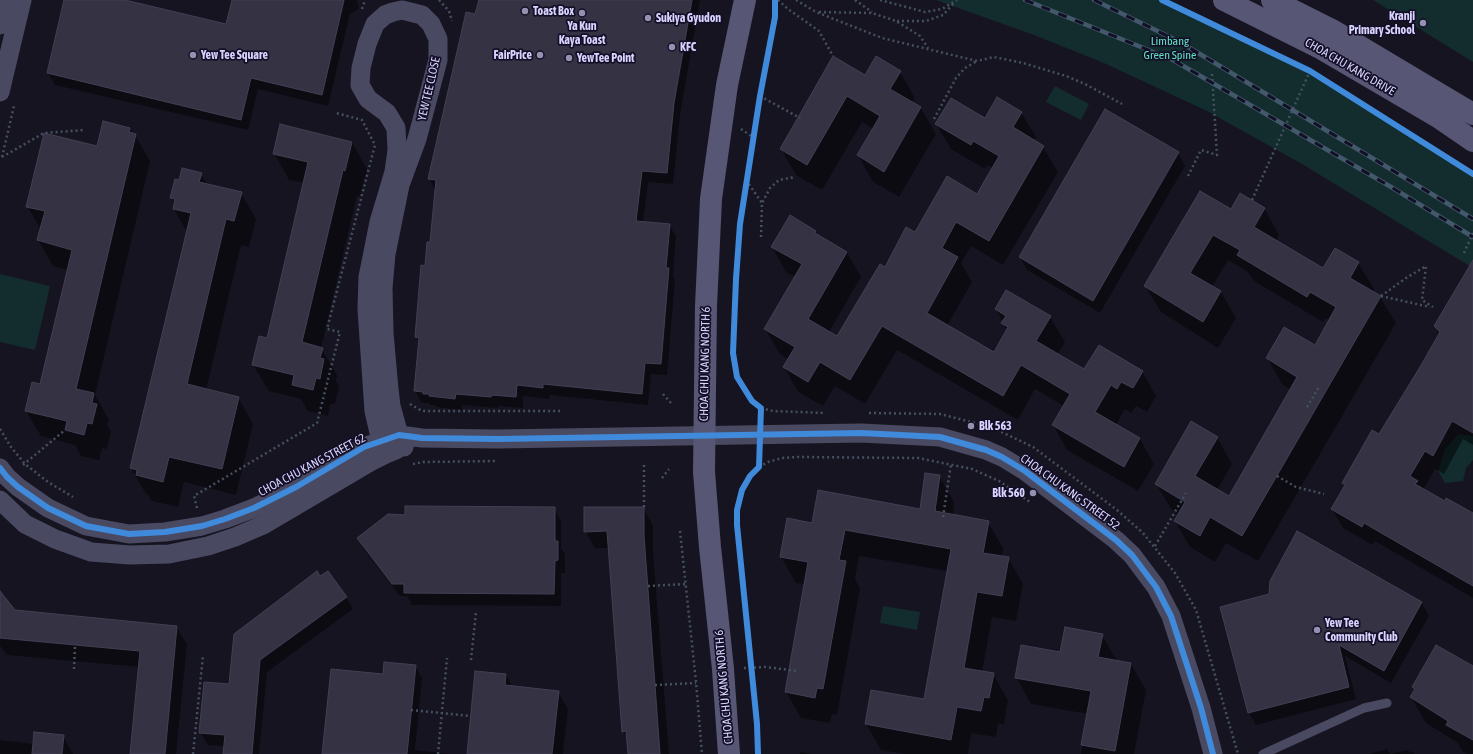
<!DOCTYPE html>
<style>
body{margin:0}
canvas{display:block;background:#161421}
</style>
<canvas width="1473" height="754"></canvas>
<script>
const ctx = document.querySelector('canvas').getContext('2d');
ctx.lineJoin = 'round';
function paint(path, color) {
  ctx.fillStyle = color;
  ctx.fill(path, 'evenodd');
}
function shape(rows) {
  const path = new Path2D();
  for (const r of rows) {
    path.moveTo(r[0], r[1]);
    for (let i = 2; i < r.length; i += 2) path.lineTo(r[i], r[i + 1]);
  }
  return path;
}
function strokePath(path, color, width, dash) {
  ctx.strokeStyle = color;
  ctx.lineWidth = width;
  ctx.lineCap = dash ? 'butt' : 'round';
  ctx.setLineDash(dash || []);
  ctx.stroke(path);
}
function label(font, color, halo, rows, align = 'center') {
  ctx.font = font + ' "Asap Condensed",sans-serif';
  ctx.lineWidth = 3.5;
  ctx.setLineDash([]);
  ctx.textBaseline = 'middle';
  ctx.strokeStyle = halo;
  ctx.fillStyle = color;
  for (const [text, x, y, turn = 0] of rows) {
    ctx.save();
    ctx.translate(x, y);
    ctx.rotate((+turn || 0) * Math.PI / 180);
    ctx.textAlign = isNaN(turn) ? turn : align;
    if (halo) ctx.strokeText(text, 0, 0);
    ctx.fillText(text, 0, 0);
    ctx.restore();
  }
}
paint(shape([
 [936,0,1168,0,1195,13,1311,75,1404,128,1473,172,1473,268,1302,164,1207,111,1104,63,1034,35],
 [1373,0,1473,0,1473,62],
 [1055,86,1089,104,1081,120,1046,102],
 [0,274,50,286,35,350,0,342],
 [1459,434,1473,436,1473,460,1466,468,1463,481,1445,483,1438,471,1445,449],
 [883,606,920,612,917,630,880,623]
]), '#132c2d');
paint(shape([
 [65,0,120,0,227,25,233,0,357,0,359,9,350,14,328,106,258,89,248,130,55,85,48,73],
 [480,0,700,0,680,115,673,184,648,182,643,223,669,225,676,236,673,276,675,280,667,375,651,374,648,405,550,395,549,399,523,396,523,408,498,406,497,408,462,405,462,410,436,407,435,405,430,405,429,403,422,403,415,391,419,343,416,337,431,243,435,190,429,178],
 [900,72,915,98,912,103,921,108,936,134,899,197,873,182,858,155,874,129,862,122,822,190,796,175,781,149,865,76],
 [1105,110,1178,153,1185,166,1100,313,1027,270,1020,257],
 [1021,112,1036,137,1034,141,1043,147,1058,172,1003,265,971,246,961,263,972,282,947,326,994,353,1007,331,996,309,1050,317,1065,342,1057,355,1085,371,1142,371,1156,396,1147,412,1136,406,1131,413,1125,409,1116,425,1140,439,1154,464,1138,491,1067,450,1053,425,1064,406,1035,389,1018,420,897,350,865,404,835,386,823,406,798,392,784,367,789,360,780,354,765,329,795,277,786,272,772,247,816,231,818,235,847,252,861,277,829,332,838,338,885,268,915,233,978,195,993,168,988,165,985,169,951,149,936,124,985,119],
 [130,129,133,134,135,135,150,161,95,395,109,420,107,425,111,431,107,449,102,448,99,460,81,456,75,445,41,436,26,411,41,385,68,270,53,266,38,240,41,230,28,207,98,147],
 [352,142,367,169,360,196,357,196,321,348,337,375,336,381,339,386,335,404,330,404,328,416,308,411,301,399,269,391,253,365,267,339,304,183,289,180,274,153],
 [201,174,207,185,241,193,256,219,249,247,241,245,206,390,238,397,253,424,236,495,184,482,178,507,152,501,148,495,146,494,131,468,187,232,174,209,175,204,171,198,180,181],
 [1264,208,1279,235,1276,241,1323,270,1335,249,1358,263,1374,289,1372,292,1380,297,1396,323,1258,561,1226,543,1215,562,1190,547,1175,521,1179,515,1172,510,1156,484,1217,437,1232,464,1217,490,1229,497,1291,390,1282,384,1267,358,1315,346,1330,320,1326,318,1323,322,1254,281,1248,272,1228,260,1212,287,1221,292,1236,318,1218,348,1161,312,1145,286,1231,210],
 [1473,272,1473,445,1463,439,1444,474,1435,469,1423,490,1445,503,1473,514,1473,598,1375,541,1373,545,1343,528,1332,509,1345,487,1343,483,1379,435,1421,368,1439,334,1435,326],
 [939,476,954,502,953,515,988,522,1003,548,1002,557,1008,558,1023,584,1016,621,992,617,982,672,993,674,1008,700,1004,724,998,723,996,737,971,733,968,754,904,754,881,750,866,724,925,701,948,571,859,556,855,579,860,588,837,715,832,714,830,723,801,718,786,692,805,584,796,583,781,557,812,525,921,510],
 [554,508,561,521,561,548,565,554,565,573,561,573,561,606,412,605,407,596,400,596,365,551,358,539],
 [643,508,653,525,653,552,669,754,629,754,628,740,623,731,609,548,595,548,585,531],
 [1298,533,1422,603,1429,616,1391,683,1345,656,1356,699,1256,725,1249,713,1222,608,1270,595],
 [320,577,346,597,353,609,267,672,259,754,224,754,224,746,208,745,200,732,230,685],
 [0,593,15,611,176,627,187,644,176,754,131,754,140,667,7,655,0,646],
 [1102,635,1117,661,1131,664,1146,690,1134,754,1081,754,1088,714,1031,704,1016,677,1061,653],
 [415,666,422,678,415,750,449,754,324,754,384,675],
 [1473,667,1473,754,1468,754,1462,751,1458,743,1426,723,1411,697,1415,690,1413,687],
 [506,675,513,687,558,692,568,709,563,754,468,754],
 [63,736,73,754,0,754,0,740,34,744],
 [1387,749,1390,754,1369,754],
 [1407,750,1415,754,1390,754],
 [801,752,813,754,800,754]
]), '#0007');
const building = shape([
 [64,0,125,0,226,24,232,0,344,0,322,95,251,78,241,120,47,73,64,0],
 [479,0,692,0,674,103,667,173,642,171,636,221,670,224,666,268,669,268,661,364,645,363,642,394,543,384,543,388,517,385,516,397,492,395,491,397,456,394,455,399,429,396,429,394,423,394,423,392,414,391,419,338,415,337,421,265,425,266,427,242,430,242,436,180,428,179,466,12,475,14,479,0],
 [833,56,865,75,876,56,901,71,890,89,921,107,884,172,857,155,880,116,847,96,807,165,780,149,833,56],
 [997,97,1022,112,1013,127,1044,146,989,241,956,222,942,248,958,257,927,313,994,352,1008,327,1001,323,1006,316,995,309,1006,290,1051,316,1036,341,1084,369,1099,345,1143,371,1133,388,1121,382,1117,389,1111,385,1095,412,1140,438,1124,467,1052,425,1070,394,1021,365,1003,396,882,326,850,380,820,362,808,382,783,367,795,347,764,329,802,264,771,247,790,215,816,231,815,233,847,252,808,319,837,336,880,264,885,267,906,227,915,232,947,176,977,194,999,156,973,141,971,145,935,124,951,98,985,118,997,97],
 [1105,109,1179,152,1093,301,1019,257,1105,109],
 [103,121,130,128,129,132,136,134,76,389,94,393,92,403,97,404,92,424,87,423,84,435,65,430,67,421,25,411,32,382,40,384,72,250,37,240,45,211,26,207,44,133,97,146,103,121],
 [280,124,352,142,345,171,343,170,302,342,323,348,320,358,324,359,320,379,316,378,313,390,292,385,294,375,252,365,259,336,267,338,308,162,273,154,280,124],
 [182,168,202,173,199,182,242,192,234,221,226,219,187,384,239,397,222,469,169,457,163,482,136,475,137,470,130,468,191,213,173,209,175,199,170,198,175,179,179,180,182,168],
 [1200,191,1231,209,1240,193,1265,208,1254,227,1323,268,1335,248,1359,262,1350,278,1381,296,1242,536,1210,517,1200,536,1174,521,1185,502,1155,484,1191,421,1218,437,1195,476,1229,496,1297,377,1266,358,1284,327,1315,345,1336,307,1310,292,1307,297,1237,255,1240,250,1213,235,1190,273,1221,291,1203,322,1144,286,1200,191],
 [1473,260,1473,433,1452,421,1433,456,1425,451,1410,476,1418,481,1415,484,1445,501,1446,498,1473,513,1473,586,1364,523,1362,527,1331,509,1345,485,1342,483,1372,430,1379,434,1420,367,1440,332,1434,326,1473,260],
 [925,473,940,475,935,511,989,521,983,553,1009,557,1002,596,977,592,964,668,994,673,989,698,984,697,981,711,957,707,951,740,865,724,871,690,924,699,951,549,845,530,839,560,846,561,823,689,817,688,815,698,785,692,808,562,780,557,787,518,812,523,818,490,920,509,925,473],
 [405,506,555,507,555,541,558,541,558,560,555,561,554,594,404,593,404,584,392,584,357,538,388,514,405,515,405,506],
 [584,507,644,507,644,535,660,754,628,754,626,731,622,732,607,531,584,532,584,507],
 [1297,531,1422,602,1384,671,1339,645,1349,687,1248,713,1220,607,1269,594,1270,581,1297,531],
 [317,571,320,576,328,571,347,597,260,660,252,754,223,754,225,735,199,733,204,682,229,684,234,634,317,571],
 [0,591,15,610,177,626,165,754,130,754,140,651,0,638,0,591],
 [1065,627,1103,634,1098,657,1131,663,1115,751,1081,745,1091,691,1015,678,1021,645,1060,652,1065,627],
 [1436,645,1473,666,1473,740,1446,725,1448,721,1410,697,1415,689,1412,687,1436,645],
 [384,662,416,665,407,754,322,754,331,669,383,674,384,662],
 [475,671,506,674,505,685,559,691,552,754,467,754,475,671],
 [34,732,64,735,62,754,32,754,34,732]
]);
paint(building, '#343243');
strokePath(building, '#433f54', 1);
strokePath(shape([
 [439,0,449,11,452,21],
 [778,0,788,9,819,31,833,56],
 [796,0,816,12,882,38,977,61,994,57,1023,63,1066,76,1085,84,1122,104],
 [855,0,872,12],
 [880,0,925,12,942,9,957,0],
 [362,9,365,0],
 [819,12,872,13,896,21,920,36,928,48],
 [897,21,926,21,943,15,955,2],
 [760,96,800,118],
 [934,119,956,78,965,68,977,61],
 [741,129,754,138],
 [2,157,14,106],
 [2,157,44,133,84,130],
 [1188,176,1201,150,1217,155,1212,74],
 [746,180,762,203],
 [1252,200,1310,71],
 [761,237,762,203,770,188,779,180,795,177],
 [1464,253,1473,233],
 [1381,296,1406,278,1426,266,1422,300,1433,307],
 [1381,296,1430,307],
 [663,394,671,403],
 [410,404,422,411,561,411],
 [1307,407,1319,387],
 [761,408,773,411,824,413],
 [869,413,940,414,991,427,1033,447,1117,510,1143,533,1175,573,1196,610,1238,754],
 [0,429,11,447,25,464,48,482,73,497],
 [413,464,423,462,496,461],
 [23,465,65,430],
 [644,465,644,507],
 [759,467,768,462,782,458,798,457,918,458,972,469,999,481,1030,502],
 [1277,476,1296,487,1324,494],
 [662,478,669,469],
 [197,508,194,496,317,423,340,332,327,329,375,145,362,120,336,113],
 [943,517,951,464],
 [680,531,696,682,702,754],
 [1155,546,1186,493],
 [648,586,686,584],
 [471,660,476,612],
 [744,668,765,667,797,671],
 [74,669,75,645],
 [655,685,696,683],
 [411,710,471,716],
 [193,754,203,656],
 [438,754,447,658]
]), '#44505f', 2.5, [2, 3]);
strokePath(shape([
 [1263,754,1364,708,1387,703]
]), '#4a4962', 9);
strokePath(shape([
 [0,25,6,0],
 [0,92,22,0],
 [386,454,381,441,374,411,367,309,368,277,379,222,394,172,397,150,396,128,387,113,368,99,360,85,361,68,367,44,375,24,385,15,393,12,402,10,422,15,431,24,438,39,438,60,417,139,400,185,386,254,383,288,384,333,389,389,391,406,399,435,404,447],
 [0,468,7,477,18,487,48,508,86,526,129,534,165,532,202,526,225,519,254,508,296,487,364,447,399,435,422,438,498,439,861,433,940,437,986,450,1002,457,1025,471,1116,540,1132,555,1156,587,1171,616,1201,708,1213,754],
 [0,500,25,524,55,539,91,552,130,555,169,554,208,546,235,537,263,525,370,462,386,454,396,450]
]), '#4a4962', 19);
strokePath(shape([
 [1224,0,1322,49,1438,117,1473,141],
 [1272,0,1332,30,1473,114],
 [729,754,723,669,710,547,704,472,706,306,711,199,727,85,745,0]
]), '#575674', 22);
const rail = shape([
 [1025,0,1173,60,1391,187,1473,237],
 [1094,0,1180,42,1473,219]
]);
strokePath(rail, '#43596b', 4.5);
strokePath(rail, '#130f26', 3, [9]);
strokePath(shape([
 [1162,0,1310,71,1473,174],
 [0,468,7,477,18,487,48,508,86,526,129,534,165,532,202,526,225,519,254,508,296,487,364,447,399,435,422,438,498,439,861,433,940,437,986,450,1002,457,1025,471,1116,540,1132,555,1156,587,1171,616,1201,708,1213,754],
 [758,754,757,724,737,525,737,510,742,490,750,476,759,467,761,408,752,401,737,377,733,353,736,279,740,224,760,96,775,17,775,0]
]), '#408adc', 6);
for (const [x, y, r, color] of [
 [525,11,4,"#9591b1"],
 [582,13,4,"#9591b1"],
 [648,18,4,"#9591b1"],
 [1423,23,4,"#9591b1"],
 [672,47,4,"#9591b1"],
 [193,55,4,"#9591b1"],
 [540,55,4,"#9591b1"],
 [569,58,4,"#9591b1"],
 [971,426,4,"#9591b1"],
 [1033,493,4,"#9591b1"],
 [1317,630,4,"#9591b1"]
]) {
  const dot = new Path2D();
  dot.arc(x, y, r, 0, 2 * Math.PI);
  ctx.fillStyle = color;
  ctx.fill(dot);
  strokePath(dot, '#130f26', 1.5);
}
label('bold 12px', '#d9d4ff', '#130f26', [
 ["Toast Box",533,11],
 ["Kranji",1415,16,"right"],
 ["Primary School",1415,30,"right"],
 ["Sukiya Gyudon",656,18],
 ["Ya Kun",582,26,"center"],
 ["Kaya Toast",582,40,"center"],
 ["KFC",680,47],
 ["Yew Tee Square",201,55],
 ["FairPrice",532,55,"right"],
 ["YewTee Point",577,58],
 ["Blk 563",979,426],
 ["Blk 560",1025,493,"right"],
 ["Yew Tee",1325,623],
 ["Community Club",1325,637]
], 'left');
label('12px', '#5fe0c0', '#130f26', [
 ["Limbang",1170,41],
 ["Green Spine",1170,55]
]);
label('12px', '#d9d4ff', '#130f26', [
 ["CHOA CHU KANG DRIVE",1350,67,30],
 ["YEW TEE CLOSE",429,89,-77],
 ["CHOA CHU KANG NORTH 6",705,364,-89],
 ["CHOA CHU KANG STREET 62",312,465,-28],
 ["CHOA CHU KANG STREET 52",1070,492,36],
 ["CHOA CHU KANG NORTH 6",724,687,-95]
]);
</script>
